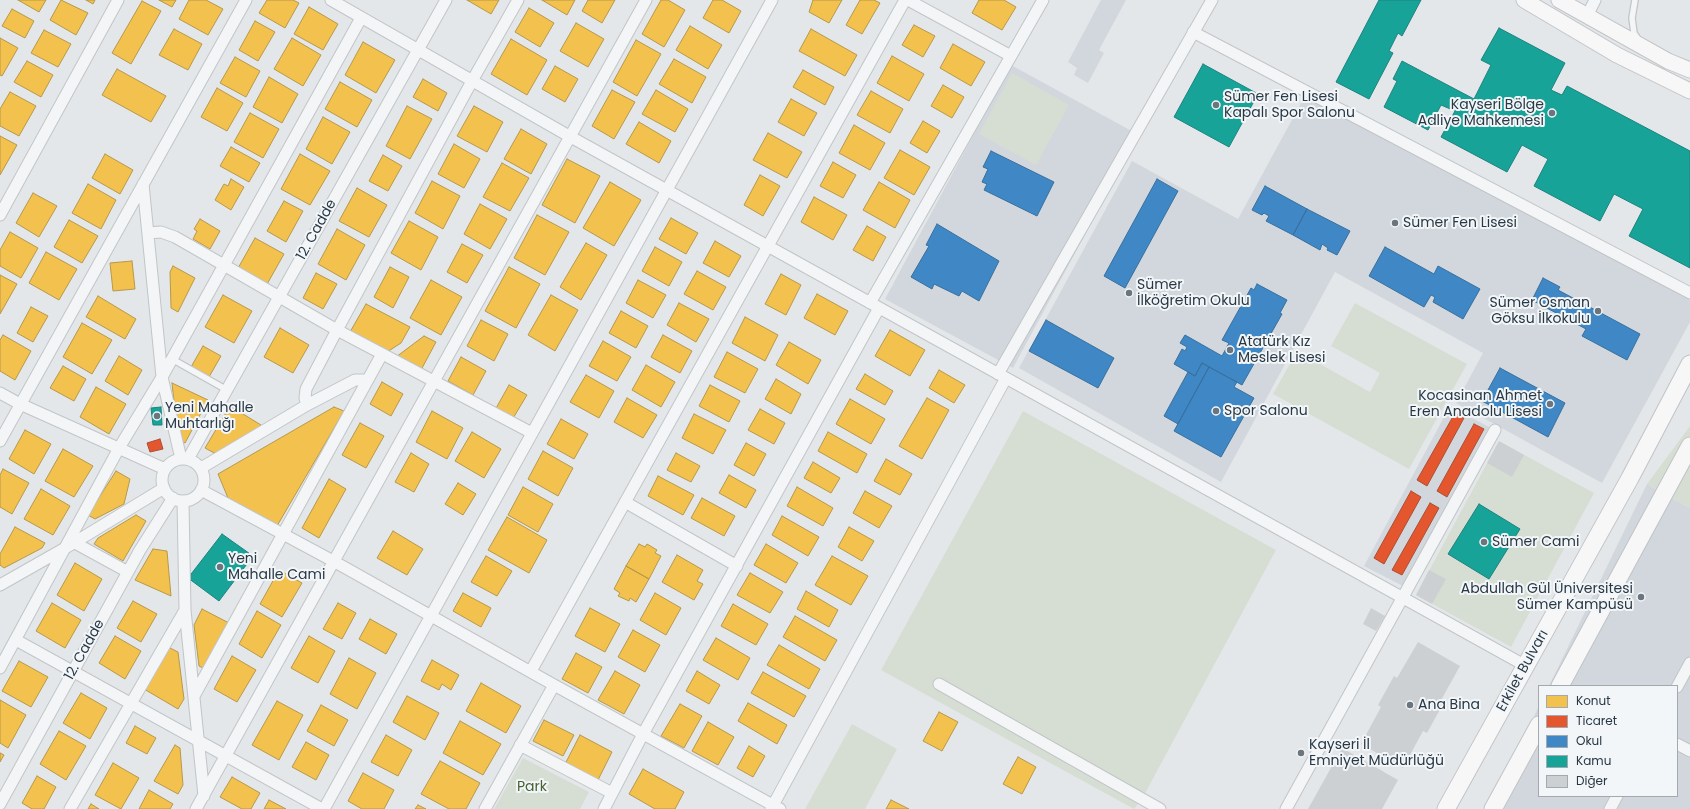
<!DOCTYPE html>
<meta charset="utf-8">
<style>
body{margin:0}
#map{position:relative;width:1690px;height:809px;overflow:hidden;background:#e4e7e9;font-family:Poppins,sans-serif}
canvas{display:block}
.legend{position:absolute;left:1538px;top:685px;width:140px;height:112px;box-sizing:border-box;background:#f2f6f8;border:1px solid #a2aab0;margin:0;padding:5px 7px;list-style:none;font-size:12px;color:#293845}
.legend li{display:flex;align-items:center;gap:8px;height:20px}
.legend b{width:20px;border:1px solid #a2aab0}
</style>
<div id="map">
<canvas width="1690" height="809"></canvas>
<ul class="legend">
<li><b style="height:11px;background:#f2c14e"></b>Konut</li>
<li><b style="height:11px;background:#e4572e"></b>Ticaret</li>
<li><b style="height:11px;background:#3f88c5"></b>Okul</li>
<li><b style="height:11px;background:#17a398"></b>Kamu</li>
<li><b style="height:11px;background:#cdd0d2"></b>Diğer</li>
</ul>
</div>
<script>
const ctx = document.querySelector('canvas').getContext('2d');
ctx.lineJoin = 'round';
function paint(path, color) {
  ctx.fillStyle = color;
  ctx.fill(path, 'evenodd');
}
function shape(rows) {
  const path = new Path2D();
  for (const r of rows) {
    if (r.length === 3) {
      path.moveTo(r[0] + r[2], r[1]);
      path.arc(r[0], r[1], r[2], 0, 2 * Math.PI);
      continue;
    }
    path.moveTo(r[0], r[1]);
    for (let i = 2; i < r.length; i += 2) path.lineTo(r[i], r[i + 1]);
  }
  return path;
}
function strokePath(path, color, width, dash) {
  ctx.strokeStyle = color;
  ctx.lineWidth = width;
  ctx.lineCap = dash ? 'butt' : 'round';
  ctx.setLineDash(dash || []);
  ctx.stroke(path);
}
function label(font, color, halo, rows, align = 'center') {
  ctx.font = font + ' Poppins,sans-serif';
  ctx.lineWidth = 4;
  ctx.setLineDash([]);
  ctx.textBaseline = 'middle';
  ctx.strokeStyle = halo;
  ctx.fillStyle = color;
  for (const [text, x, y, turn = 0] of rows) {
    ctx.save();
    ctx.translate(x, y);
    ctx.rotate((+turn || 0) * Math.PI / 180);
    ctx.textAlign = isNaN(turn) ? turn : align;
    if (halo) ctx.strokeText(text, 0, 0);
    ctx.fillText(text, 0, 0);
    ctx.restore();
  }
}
paint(shape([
 [1101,0,1126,0,1099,50,1104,53,1088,83,1074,75,1077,68,1068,62],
 [1011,65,1139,135,1013,368,885,299],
 [1306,94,1690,300,1690,322,1602,483,1456,403,1483,353,1335,272,1221,482,1019,368,1132,161,1238,219],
 [1450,406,1489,427,1403,586,1364,566],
 [1647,484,1690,508,1690,809,1489,809,1539,706,1539,796,1677,796,1677,686,1549,686]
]), '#d2d7dd');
paint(shape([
 [1012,73,1069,105,1036,165,979,134],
 [1355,303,1467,364,1409,469,1273,394,1297,351,1370,392,1380,373,1331,346],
 [1023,411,1276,550,1142,799,1134,809,881,670],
 [1690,426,1690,508,1647,484],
 [1499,441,1594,493,1511,647,1416,595],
 [852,724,897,749,865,809,805,809],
 [523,758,589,792,580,809,494,809]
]), '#d6ded4');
const homes = shape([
 [18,0,46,0,39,12,18,0],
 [61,0,88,13,76,35,50,20,61,0],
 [86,0,95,0,93,4,86,0],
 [159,0,176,0,172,7,159,0],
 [189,0,206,0,223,9,208,35,179,19,189,0],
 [267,0,293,0,299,3,285,28,259,13,267,0],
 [467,0,499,0,491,14,467,0],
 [542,0,575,0,567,15,542,0],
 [588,0,615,0,602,23,582,11,588,0],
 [661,0,668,0,685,10,664,47,642,34,661,0],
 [713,0,722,0,741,11,729,33,703,18,713,0],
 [813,0,842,0,829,23,809,12,813,0],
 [860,0,874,0,880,3,862,34,846,25,860,0],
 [979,0,1004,0,1016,7,1002,30,972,13,979,0],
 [142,1,161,11,131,64,112,53,142,1],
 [309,7,338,24,323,50,294,34,309,7],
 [529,8,554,23,540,47,515,32,529,8],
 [12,9,34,21,25,38,2,26,12,9],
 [255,21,275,32,258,61,239,50,255,21],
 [576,23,604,39,588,67,560,51,576,23],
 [914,25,935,36,923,57,902,45,914,25],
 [690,26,722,45,708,69,676,50,690,26],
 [174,29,202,44,188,70,159,55,174,29],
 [811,29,857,55,845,76,799,51,811,29],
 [44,30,71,44,58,67,31,53,44,30],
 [0,38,18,48,2,76,0,75,0,38],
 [292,38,321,55,303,86,274,69,292,38],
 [511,39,547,60,527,95,491,74,511,39],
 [636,40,661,54,637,96,613,82,636,40],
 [363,42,395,60,376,93,345,75,363,42],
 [953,44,985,62,971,86,940,68,953,44],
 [892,56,924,74,909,101,877,83,892,56],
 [235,57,260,71,246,97,220,83,235,57],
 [674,59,706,77,692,103,659,84,674,59],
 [27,61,53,75,41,97,14,82,27,61],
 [555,66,578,79,565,102,542,89,555,66],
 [117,69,166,96,151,122,102,95,117,69],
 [803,70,834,87,825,105,793,87,803,70],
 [269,77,298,94,282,123,253,107,269,77],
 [423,79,447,93,438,111,413,97,423,79],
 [340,82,372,100,357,127,325,109,340,82],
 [943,85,964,97,952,118,931,106,943,85],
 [217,88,243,103,227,131,201,117,217,88],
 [612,90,635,102,614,139,592,126,612,90],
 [656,90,688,109,675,132,642,114,656,90],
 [871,91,903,109,890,133,857,115,871,91],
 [10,92,36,106,19,136,0,126,0,109,10,92],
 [791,99,817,113,804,136,778,122,791,99],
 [407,106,432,119,410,159,386,146,407,106],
 [474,106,503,122,487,152,457,136,474,106],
 [250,113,279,129,263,158,234,142,250,113],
 [323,117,350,132,332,164,306,149,323,117],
 [923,121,940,131,927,153,910,143,923,121],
 [639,122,671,141,659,163,626,144,639,122],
 [854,125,885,143,870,170,839,153,854,125],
 [521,129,547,144,531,174,504,159,521,129],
 [768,133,802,152,787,178,753,160,768,133],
 [0,136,17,145,0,175,0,136],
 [454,144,480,159,464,188,438,174,454,144],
 [231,147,260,163,249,182,220,166,231,147],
 [900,150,930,167,914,195,884,178,900,150],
 [105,154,133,170,120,194,92,178,105,154],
 [300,154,330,171,310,205,281,189,300,154],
 [383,155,402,166,388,191,369,181,383,155],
 [567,159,600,176,575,223,542,205,567,159],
 [833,162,856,175,843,198,820,186,833,162],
 [502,163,529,178,510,211,483,197,502,163],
 [760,175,780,186,763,216,744,205,760,175],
 [231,179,244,187,231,210,215,200,224,184,228,186,231,179],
 [432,181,460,196,443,229,415,213,432,181],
 [610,182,641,200,614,246,583,228,610,182],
 [879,182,910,200,895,228,863,210,879,182],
 [88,184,116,200,101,229,72,213,88,184],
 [357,188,387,205,369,237,339,221,357,188],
 [33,193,57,206,39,237,16,223,33,193],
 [814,197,847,215,833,240,801,222,814,197],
 [284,201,303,211,286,242,267,231,284,201],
 [480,204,507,219,490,249,464,234,480,204],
 [537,215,569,232,545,275,514,258,537,215],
 [671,218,698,233,686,254,659,239,671,218],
 [200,219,220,231,210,249,193,239,197,231,194,229,200,219],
 [69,220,98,236,82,263,54,247,69,220],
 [409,221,438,237,421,270,391,253,409,221],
 [867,226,886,237,873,261,853,250,867,226],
 [337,229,365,245,346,280,318,264,337,229],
 [10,232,38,248,21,278,0,266,0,250,10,232],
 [255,238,284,254,266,286,237,270,255,238],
 [715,241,741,256,729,277,703,263,715,241],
 [586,243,607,255,581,300,560,287,586,243],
 [462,244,483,255,467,283,447,272,462,244],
 [655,247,682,262,669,286,642,271,655,247],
 [46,252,77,269,59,300,29,283,46,252],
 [132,261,135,289,113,291,110,263,132,261],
 [173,266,195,278,178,312,171,308,170,272,173,266],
 [390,267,409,277,393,308,374,297,390,267],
 [509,267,540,284,516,328,485,311,509,267],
 [697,271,726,287,713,310,684,294,697,271],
 [316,273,337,284,323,309,303,298,316,273],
 [781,274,801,285,786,315,765,304,781,274],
 [0,275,17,284,0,314,0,275],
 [431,280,462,297,441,335,410,318,431,280],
 [638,280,666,295,653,318,626,303,638,280],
 [817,294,848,311,835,335,804,318,817,294],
 [223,295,252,311,234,343,205,327,223,295],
 [551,295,578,310,555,351,528,335,551,295],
 [98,296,136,319,125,339,86,317,98,296],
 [679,303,709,319,696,342,667,325,679,303],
 [366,304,410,327,401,343,387,352,350,332,366,304],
 [31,307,48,316,33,342,17,333,31,307],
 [621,311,648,326,636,348,609,333,621,311],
 [745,317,778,335,765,361,732,343,745,317],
 [481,320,508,334,494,361,467,346,481,320],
 [82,323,112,340,92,374,63,357,82,323],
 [280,328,309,345,293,373,264,357,280,328],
 [890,330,925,350,910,376,875,356,890,330],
 [3,335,31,351,15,380,0,371,0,340,3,335],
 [663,335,692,351,680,373,651,357,663,335],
 [424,336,436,342,421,370,396,357,424,336],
 [603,341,631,357,617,381,589,366,603,341],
 [789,342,821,360,808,384,776,365,789,342],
 [203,346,221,356,209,377,191,367,203,346],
 [727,352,758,369,745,393,714,377,727,352],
 [119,356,142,370,128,395,105,381,119,356],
 [461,357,486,371,473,395,448,381,461,357],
 [646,365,675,382,661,407,632,390,646,365],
 [63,366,86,379,74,401,50,388,63,366],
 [939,370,965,385,954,403,929,388,939,370],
 [865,374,893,391,885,405,856,389,865,374],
 [586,375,614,391,599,418,570,402,586,375],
 [776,379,801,394,791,414,765,399,776,379],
 [382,382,403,394,391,416,370,404,382,382],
 [172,383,208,400,185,443,178,439,172,383],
 [509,385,527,395,512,420,495,410,509,385],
 [710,385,740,401,729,422,699,406,710,385],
 [96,387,126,404,109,434,80,417,96,387],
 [627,398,657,415,643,438,614,422,627,398],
 [927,398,949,410,922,459,899,446,927,398],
 [850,399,885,419,871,444,836,424,850,399],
 [230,406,261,425,256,432,218,455,205,448,230,406],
 [334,407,344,411,277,526,228,498,218,474,334,407],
 [760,409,785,423,774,444,748,430,760,409],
 [432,411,463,428,447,459,416,442,432,411],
 [694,414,726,430,713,454,682,438,694,414],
 [561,419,588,434,574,459,547,444,561,419],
 [360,423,384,436,366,468,342,455,360,423],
 [25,430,51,444,34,474,9,459,25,430],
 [472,432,501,449,484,478,455,461,472,432],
 [828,432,867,454,857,473,818,451,828,432],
 [746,443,766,454,754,476,734,465,746,443],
 [63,449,93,466,74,497,45,481,63,449],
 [543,451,573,468,558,496,528,479,543,451],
 [411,453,429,464,414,492,395,482,411,453],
 [676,453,700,466,691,482,667,470,676,453],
 [886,459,912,474,900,495,874,481,886,459],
 [813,462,840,478,831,493,804,478,813,462],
 [3,469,29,483,12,514,0,507,0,475,3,469],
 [116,471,130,479,124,504,95,519,88,515,116,471],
 [729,475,756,490,746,508,719,493,729,475],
 [658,476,694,495,683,515,648,496,658,476],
 [329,479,346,489,319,538,302,528,329,479],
 [458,483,476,494,463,515,445,504,458,483],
 [523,487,553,504,538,532,508,515,523,487],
 [797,487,833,508,823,526,787,506,797,487],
 [41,489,70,506,53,535,24,519,41,489],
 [865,491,892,506,879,528,853,513,865,491],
 [702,498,735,516,724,536,691,518,702,498],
 [136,515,146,521,123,561,94,544,98,538,136,515],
 [782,516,819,537,808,556,772,535,782,516],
 [507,517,547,540,529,573,488,550,507,517],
 [15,527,45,543,42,548,4,568,0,565,0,554,15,527],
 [849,527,874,541,862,561,838,547,849,527],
 [393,531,423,549,407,575,377,558,393,531],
 [639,544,645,547,647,544,657,550,655,553,661,556,649,579,626,566,639,544],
 [766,544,798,563,786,583,754,565,766,544],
 [153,549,167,551,171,596,135,580,153,549],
 [677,555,703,570,697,581,703,584,694,600,662,582,677,555],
 [486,556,512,571,497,596,471,582,486,556],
 [832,556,868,576,851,605,815,585,832,556],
 [75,563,102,579,84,611,57,595,75,563],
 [626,566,649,579,636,602,630,598,629,601,618,596,620,593,614,589,626,566],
 [279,570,302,583,282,617,260,604,279,570],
 [750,573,783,592,770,613,737,595,750,573],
 [806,591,838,610,829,627,797,609,806,591],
 [463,593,491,608,481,627,453,611,463,593],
 [655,593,681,608,666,635,640,620,655,593],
 [133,601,157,614,141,642,117,628,133,601],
 [52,603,81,620,65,648,36,631,52,603],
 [338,603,356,613,342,639,323,629,338,603],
 [733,604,768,624,756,645,721,626,733,604],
 [590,608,620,624,605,652,575,636,590,608],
 [202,609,229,623,205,669,199,666,194,625,202,609],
 [257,611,281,625,262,658,239,644,257,611],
 [795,616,837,640,825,661,783,637,795,616],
 [370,619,397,634,386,654,359,639,370,619],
 [633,630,660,645,645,672,618,657,633,630],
 [115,636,141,651,125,679,99,663,115,636],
 [309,636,335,651,318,683,291,668,309,636],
 [716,638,750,658,738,680,703,660,716,638],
 [779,645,820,669,809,689,767,665,779,645],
 [168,647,178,652,184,699,178,709,144,689,168,647],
 [576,653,602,667,588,693,562,679,576,653],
 [232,656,256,670,237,702,214,689,232,656],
 [349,658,376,673,357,709,330,694,349,658],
 [432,660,459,675,451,690,442,684,439,690,421,681,432,660],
 [19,661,48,677,31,707,2,691,19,661],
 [615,671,640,685,624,714,598,700,615,671],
 [697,671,720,685,709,704,686,691,697,671],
 [763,672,806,696,794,717,751,693,763,672],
 [481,683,521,706,506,733,466,711,481,683],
 [81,693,107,708,90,739,63,723,81,693],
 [407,696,439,713,425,740,393,722,407,696],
 [0,700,26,715,8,748,0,743,0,700],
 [277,701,303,715,279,760,252,745,277,701],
 [748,703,787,725,777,744,738,721,748,703],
 [680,704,702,716,684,748,661,736,680,704],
 [321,705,348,720,334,746,307,731,321,705],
 [939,712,958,722,942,751,923,741,939,712],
 [544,720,574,735,563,756,533,741,544,720],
 [460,721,501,744,483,775,443,753,460,721],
 [708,722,734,737,718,765,692,751,708,722],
 [135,726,156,738,147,754,126,743,135,726],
 [59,731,86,746,66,780,40,764,59,731],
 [386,735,412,750,398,776,371,762,386,735],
 [580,735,612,752,597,782,564,766,580,735],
 [306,742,329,755,316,780,292,767,306,742],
 [175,745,180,748,183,785,178,794,154,781,175,745],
 [749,746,765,756,753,777,737,768,749,746],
 [0,753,4,755,0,762,0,753],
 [1018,757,1036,767,1022,794,1003,784,1018,757],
 [440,761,480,783,466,809,449,809,421,794,440,761],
 [113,763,139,778,121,809,95,795,113,763],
 [643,769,684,792,675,809,655,809,629,794,643,769],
 [363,773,394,790,384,809,362,809,348,801,363,773],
 [37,776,56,787,44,809,32,809,22,803,37,776],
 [232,777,260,793,251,809,242,809,220,797,232,777],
 [149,790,173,804,170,809,139,809,149,790],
 [269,800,286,809,264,809,269,800],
 [891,800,909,809,886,809,891,800],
 [91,804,99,809,88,809,91,804],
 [418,805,426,809,415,809,418,805]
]);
paint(homes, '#f2c14e');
strokePath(homes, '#b6984b', 1);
const shops = shape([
 [1455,413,1464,418,1427,486,1417,480,1455,413],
 [1474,424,1484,429,1447,497,1437,491,1474,424],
 [160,439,163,449,150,452,147,443,160,439],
 [1411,491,1421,497,1384,564,1374,558,1411,491],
 [1430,503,1439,508,1402,575,1392,570,1430,503]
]);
paint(shops, '#e4572e');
strokePath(shops, '#ac4e35', 1);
const schools = shape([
 [991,151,1054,182,1037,216,984,190,987,184,982,182,988,169,983,167,991,151],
 [1157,179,1178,191,1125,288,1104,276,1157,179],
 [1265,186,1307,209,1293,235,1266,221,1269,216,1264,213,1262,215,1252,210,1265,186],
 [1307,209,1350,231,1337,255,1327,250,1328,248,1322,244,1320,250,1293,235,1307,209],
 [937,224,999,261,979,301,962,291,959,296,934,284,932,289,911,277,929,246,926,245,937,224],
 [1385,247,1434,274,1438,266,1480,289,1463,319,1433,302,1435,297,1431,295,1424,307,1369,276,1385,247],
 [1543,278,1560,287,1558,290,1640,334,1627,360,1582,336,1586,329,1532,300,1543,278],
 [1257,284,1287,300,1280,313,1282,314,1242,385,1202,363,1195,376,1174,364,1182,349,1185,351,1187,347,1180,343,1185,335,1222,356,1229,343,1222,340,1251,288,1254,290,1257,284],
 [1046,320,1114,358,1098,388,1029,351,1046,320],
 [1202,363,1209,367,1178,424,1164,416,1188,372,1195,376,1202,363],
 [1209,367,1237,382,1234,387,1254,398,1221,457,1174,431,1209,367],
 [1500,368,1565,403,1548,437,1482,401,1500,368]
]);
paint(schools, '#3f88c5');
strokePath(schools, '#38709f', 1);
const public = shape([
 [1379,0,1421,0,1402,36,1398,33,1389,51,1393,53,1369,99,1336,82,1379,0],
 [1499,28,1565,63,1551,90,1562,95,1567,86,1690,151,1690,268,1629,236,1643,209,1614,194,1600,221,1534,186,1548,159,1522,145,1507,172,1441,137,1455,111,1441,105,1428,130,1384,107,1397,81,1393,79,1402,61,1474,99,1491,65,1481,60,1499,28],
 [1203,64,1258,94,1229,147,1174,117,1203,64],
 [161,407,162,425,153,425,151,408,161,407],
 [1479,504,1520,529,1489,579,1448,554,1479,504],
 [222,534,253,556,219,601,188,578,222,534]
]);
paint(public, '#17a398');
strokePath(public, '#1c837f', 1);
paint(shape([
 [1499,441,1524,455,1512,477,1487,463],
 [1429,570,1446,579,1432,604,1416,595],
 [1371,608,1385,616,1376,631,1363,624],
 [1418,642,1460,666,1440,702,1443,704,1427,733,1423,731,1403,768,1361,744,1381,707,1378,705,1394,676,1397,678],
 [1342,748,1398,780,1382,809,1308,809]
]), '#cdd0d2');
const lane = shape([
 [1635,0,1632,18,1634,33,1638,39],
 [172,359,227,390]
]);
const street = shape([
 [331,0,569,136,1526,666],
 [908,0,1011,56],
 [1587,16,1595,0],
 [1193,32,1690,293],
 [143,184,162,377,181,459],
 [0,215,118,0],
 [148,233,161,232,175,237,337,330,532,433],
 [870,303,1043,0],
 [998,374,1212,0],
 [0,393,20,404,165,469],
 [307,405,305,398,306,389,337,330,472,81,518,0],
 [0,441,246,0],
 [188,459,446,0],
 [183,480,21],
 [201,468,307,405,355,380,367,380],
 [201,490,335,562,554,685,780,809],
 [183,501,185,610,204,796],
 [625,502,737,566],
 [75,543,128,572],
 [0,585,67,547,164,488],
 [16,640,322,809],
 [0,668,119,448,162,377,361,18],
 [531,671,905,0],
 [939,684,1160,809],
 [1677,687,1690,663],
 [194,696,382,354],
 [1677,744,1690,751],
 [520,745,612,793],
 [0,804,140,550,173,498],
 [70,809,185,610],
 [196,809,646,0],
 [324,809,772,0],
 [485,809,554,685],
 [604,809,643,734,879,308],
 [771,809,1006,378],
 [1286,809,1495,430],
 [1610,809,1617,796]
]);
const secondary = shape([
 [1524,0,1617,55,1690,91],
 [1559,0,1668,61,1690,70]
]);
const primary = shape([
 [1560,686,1690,446],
 [1446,809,1630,478,1690,364],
 [1493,809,1539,725]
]);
strokePath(lane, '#c2c5c7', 8);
strokePath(street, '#c2c5c7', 13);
strokePath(secondary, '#c2c5c7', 17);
strokePath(primary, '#c0c4c7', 19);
strokePath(lane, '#f3f5f6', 5.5);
strokePath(street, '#f3f5f6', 11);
strokePath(secondary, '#f7f7f7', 15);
strokePath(primary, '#f7f7f7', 17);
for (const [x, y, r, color] of [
 [1216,105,4,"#6a757e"],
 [1552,113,4,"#6a757e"],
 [1395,223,4,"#6a757e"],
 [1129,293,4,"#6a757e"],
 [1598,311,4,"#6a757e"],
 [1230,350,4,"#6a757e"],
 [1550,404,4,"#6a757e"],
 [1216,411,4,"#6a757e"],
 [157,416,4,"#6a757e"],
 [1484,542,4,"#6a757e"],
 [220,567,4,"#6a757e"],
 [1641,597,4,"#6a757e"],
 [1410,705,4,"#6a757e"],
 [1301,753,4,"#6a757e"]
]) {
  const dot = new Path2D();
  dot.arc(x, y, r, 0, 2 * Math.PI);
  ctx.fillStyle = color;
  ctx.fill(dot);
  strokePath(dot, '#f2f6f8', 1.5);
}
label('14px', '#293845', '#f2f6f8', [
 ["Sümer Fen Lisesi",1224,97],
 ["Kapalı Spor Salonu",1224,113],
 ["Kayseri Bölge",1544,105,"right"],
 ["Adliye Mahkemesi",1544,121,"right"],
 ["Sümer Fen Lisesi",1403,223],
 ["Sümer",1137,285],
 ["İlköğretim Okulu",1137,301],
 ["Sümer Osman",1590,303,"right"],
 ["Göksu İlkokulu",1590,319,"right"],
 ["Atatürk Kız",1238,342],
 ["Meslek Lisesi",1238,358],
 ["Kocasinan Ahmet",1542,396,"right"],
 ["Eren Anadolu Lisesi",1542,412,"right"],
 ["Yeni Mahalle",165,408],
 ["Muhtarlığı",165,424],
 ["Spor Salonu",1224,411],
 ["Sümer Cami",1492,542],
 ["Yeni",228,559],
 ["Mahalle Cami",228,575],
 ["Abdullah Gül Üniversitesi",1633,589,"right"],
 ["Sümer Kampüsü",1633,605,"right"],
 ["Ana Bina",1418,705],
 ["Kayseri İl",1309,745],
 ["Emniyet Müdürlüğü",1309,761]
], 'left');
label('14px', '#293845', '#f2f6f8', [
 ["12. Cadde",317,230,-61],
 ["12. Cadde",85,650,-61],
 ["Erkilet Bulvarı",1523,671,-61]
]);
label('14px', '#466235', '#f2f6f8', [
 ["Park",532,787]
]);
</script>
